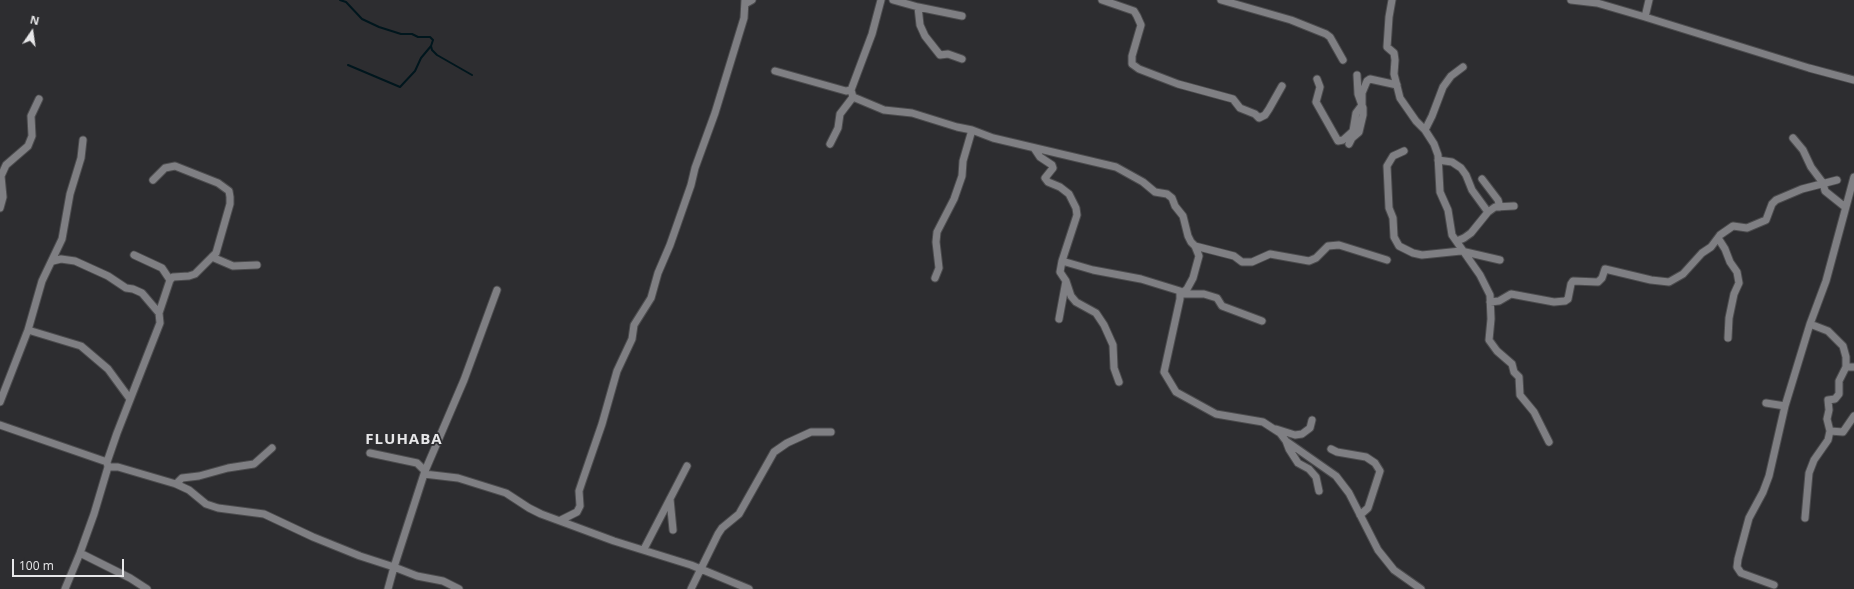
<!DOCTYPE html>
<style>
body{margin:0}
#map{position:relative;width:1854px;height:589px;overflow:hidden;background:#2d2d30;font-family:"Open Sans",sans-serif}
canvas{display:block}
.north{position:absolute;left:12px;top:12px;width:40px;height:40px;-webkit-text-stroke:3px #2d2d30;paint-order:stroke;rotate:13deg;font-size:11px;font-weight:700;line-height:16px;text-align:center;color:#e7e7e9}
.north::after{content:'';display:block;margin:auto;width:14px;height:18px;background:#e7e7e9;clip-path:polygon(50% 0,100% 100%,50% 72%,0 100%)}
.scale{position:absolute;left:12px;top:559px;width:112px;height:18px;box-sizing:border-box;border:2px solid #e7e7e9;border-top:0;padding-left:5px;font-size:12px;line-height:14px;white-space:nowrap;color:#e7e7e9;-webkit-text-stroke:3px #2d2d30;paint-order:stroke}
</style>
<div id="map">
<canvas width="1854" height="589"></canvas>
<div class="north">N</div>
<div class="scale">100 m</div>
</div>
<script>
const ctx = document.querySelector('canvas').getContext('2d');
ctx.lineJoin = 'round';
function shape(rows) {
  const path = new Path2D();
  for (const r of rows) {
    path.moveTo(r[0], r[1]);
    for (let i = 2; i < r.length; i += 2) path.lineTo(r[i], r[i + 1]);
  }
  return path;
}
function strokePath(path, color, width, dash) {
  ctx.strokeStyle = color;
  ctx.lineWidth = width;
  ctx.lineCap = dash ? 'butt' : 'round';
  ctx.setLineDash(dash || []);
  ctx.stroke(path);
}
function label(font, color, halo, rows, align = 'center') {
  ctx.font = font + ' "Open Sans",sans-serif';
  ctx.lineWidth = 3.5;
  ctx.setLineDash([]);
  ctx.textBaseline = 'middle';
  ctx.strokeStyle = halo;
  ctx.fillStyle = color;
  for (const [text, x, y, turn = 0] of rows) {
    ctx.save();
    ctx.translate(x, y);
    ctx.rotate((+turn || 0) * Math.PI / 180);
    ctx.textAlign = isNaN(turn) ? turn : align;
    if (halo) ctx.strokeText(text, 0, 0);
    ctx.fillText(text, 0, 0);
    ctx.restore();
  }
}
strokePath(shape([
 [340,0,346,2,362,19,379,27,401,34,412,34,418,37,430,37,433,40,431,46,432,50,437,55,472,75],
 [348,65,400,87,415,71,421,58,431,46]
]), '#00161d', 2);
const minor = shape([
 [893,0,918,7,920,25,925,36,940,55,948,54,962,59],
 [1102,0,1134,11,1137,16,1141,25,1132,56,1132,64,1139,69,1178,84,1233,99,1240,108,1255,114,1259,118,1265,115,1269,109,1282,86],
 [1221,0,1291,20,1326,34,1330,37,1343,60],
 [1392,0,1389,17,1387,47,1394,53,1395,60,1394,74,1400,98,1416,121,1425,130,1434,144,1438,155,1440,192,1448,210,1452,235,1480,275,1490,295,1491,319,1489,340,1497,351,1512,364,1514,372,1519,377,1520,395,1534,412,1549,442],
 [1571,0,1597,3,1645,17,1649,0],
 [745,4,752,0],
 [918,7,962,16],
 [1645,17,1809,68,1854,80],
 [775,71,846,91,851,90],
 [1317,79,1320,87,1316,102,1338,141,1343,140,1353,131,1356,113,1362,105,1362,93,1367,81,1370,79,1397,85],
 [853,97,884,110,912,113,957,127,972,130,993,138,1116,167,1143,182,1155,192,1167,194,1172,198,1175,206,1183,216,1188,236,1191,242,1195,246,1199,256,1193,278,1187,289,1181,294],
 [853,97,851,90,872,34,881,0],
 [1425,130,1432,116,1443,87,1451,76,1463,67],
 [1793,138,1803,150,1811,167,1823,183,1825,191,1845,207],
 [830,144,838,128,840,114,853,97],
 [1349,144,1352,138,1359,132,1363,115,1363,108,1358,94,1357,75],
 [1034,148,1040,157,1052,165,1053,168,1045,178,1048,182,1060,187,1069,194,1076,208,1077,215,1062,261,1060,272,1066,281,1059,319],
 [1404,151,1393,156,1387,166,1389,208,1393,218,1394,237,1399,246,1413,253,1422,255,1461,251,1500,260],
 [1438,160,1452,162,1461,168,1466,175,1472,190,1488,212],
 [1482,179,1498,200,1500,207],
 [153,180,165,168,175,166,218,183,229,191,230,197,230,204,216,253,195,274,189,276,173,277,170,280,159,313],
 [0,208,3,197,1,176,6,165,28,146,32,136,31,116,39,99],
 [1718,238,1725,249,1730,262,1737,272,1739,283,1734,294,1729,318,1728,338],
 [1457,241,1464,238,1471,233,1488,212,1495,207,1514,206],
 [1195,246,1234,256,1242,262,1252,262,1270,254,1309,261,1316,258,1328,246,1339,245,1387,260],
 [134,255,162,268,170,280],
 [212,257,233,266,257,265],
 [53,261,61,259,75,261,108,276,126,288,133,289,142,293,159,313,160,323,117,433,107,462,108,467,94,514,80,553,65,589],
 [1062,261,1093,270,1141,279,1180,291,1180,299,1164,372,1176,392,1216,414,1263,422,1280,433,1286,441,1336,476,1349,493,1378,550,1394,570,1421,589],
 [935,278,939,268,936,242,937,232,954,199,962,176,963,161,972,130],
 [1066,281,1071,296,1076,302,1096,313,1104,325,1113,345,1114,368,1119,382],
 [1181,294,1204,294,1217,298,1222,306,1262,321],
 [1490,302,1499,301,1511,294,1554,302,1565,301,1568,299,1571,284,1573,281,1598,282,1602,278,1605,269,1651,280,1669,282,1683,274,1702,253,1711,247,1720,235,1733,226,1747,228,1766,220,1772,204,1776,200,1802,189,1837,180],
 [28,330,81,346,108,369,130,399],
 [1846,367,1854,367],
 [0,402,28,330,42,281,62,239,70,194,81,158,83,140],
 [1766,403,1785,406],
 [0,425,107,462],
 [1276,429,1295,435,1302,434,1310,428,1312,420],
 [1830,431,1843,432,1854,416],
 [1286,441,1289,449,1298,463,1309,469,1316,477,1319,491],
 [1331,449,1337,452,1366,457,1375,463,1380,471,1368,508,1360,515],
 [370,453,417,463,425,471],
 [108,467,118,467,176,484,189,490,206,504,218,508,264,514,313,537,360,556,394,567,425,471,464,380,497,290],
 [424,474,458,478,506,493,529,508,541,514,614,541,691,565,749,589],
 [176,484,182,478,199,476,228,468,254,464,272,448],
 [670,499,673,530],
 [1805,518,1809,473,1814,460,1828,440,1830,431,1827,419,1829,410,1828,400,1835,399,1839,394,1839,381,1846,367,1846,357,1843,346,1828,331,1810,324],
 [561,520,577,512,580,506,579,491,582,482,602,424,617,371,632,339,634,325,651,298,658,273,670,245,691,185,695,168,715,113,744,18,745,0],
 [644,549,687,466],
 [80,553,130,578,147,589],
 [1774,585,1741,573,1737,567,1738,559,1749,518,1763,492,1769,476,1785,406,1810,324,1826,281,1854,177],
 [388,589,394,567,417,576,443,581,459,589],
 [691,589,718,534,722,528,739,514,774,452,787,443,811,432,831,432]
]);
strokePath(minor, '#4c4c4e', 9);
strokePath(minor, '#7f7f83', 7);
ctx.letterSpacing = '1px';
label('bold 15px', '#e7e7e9', '#2d2d30', [
 ["FLUHABA",404,440]
]);
ctx.letterSpacing = '0px';
</script>
